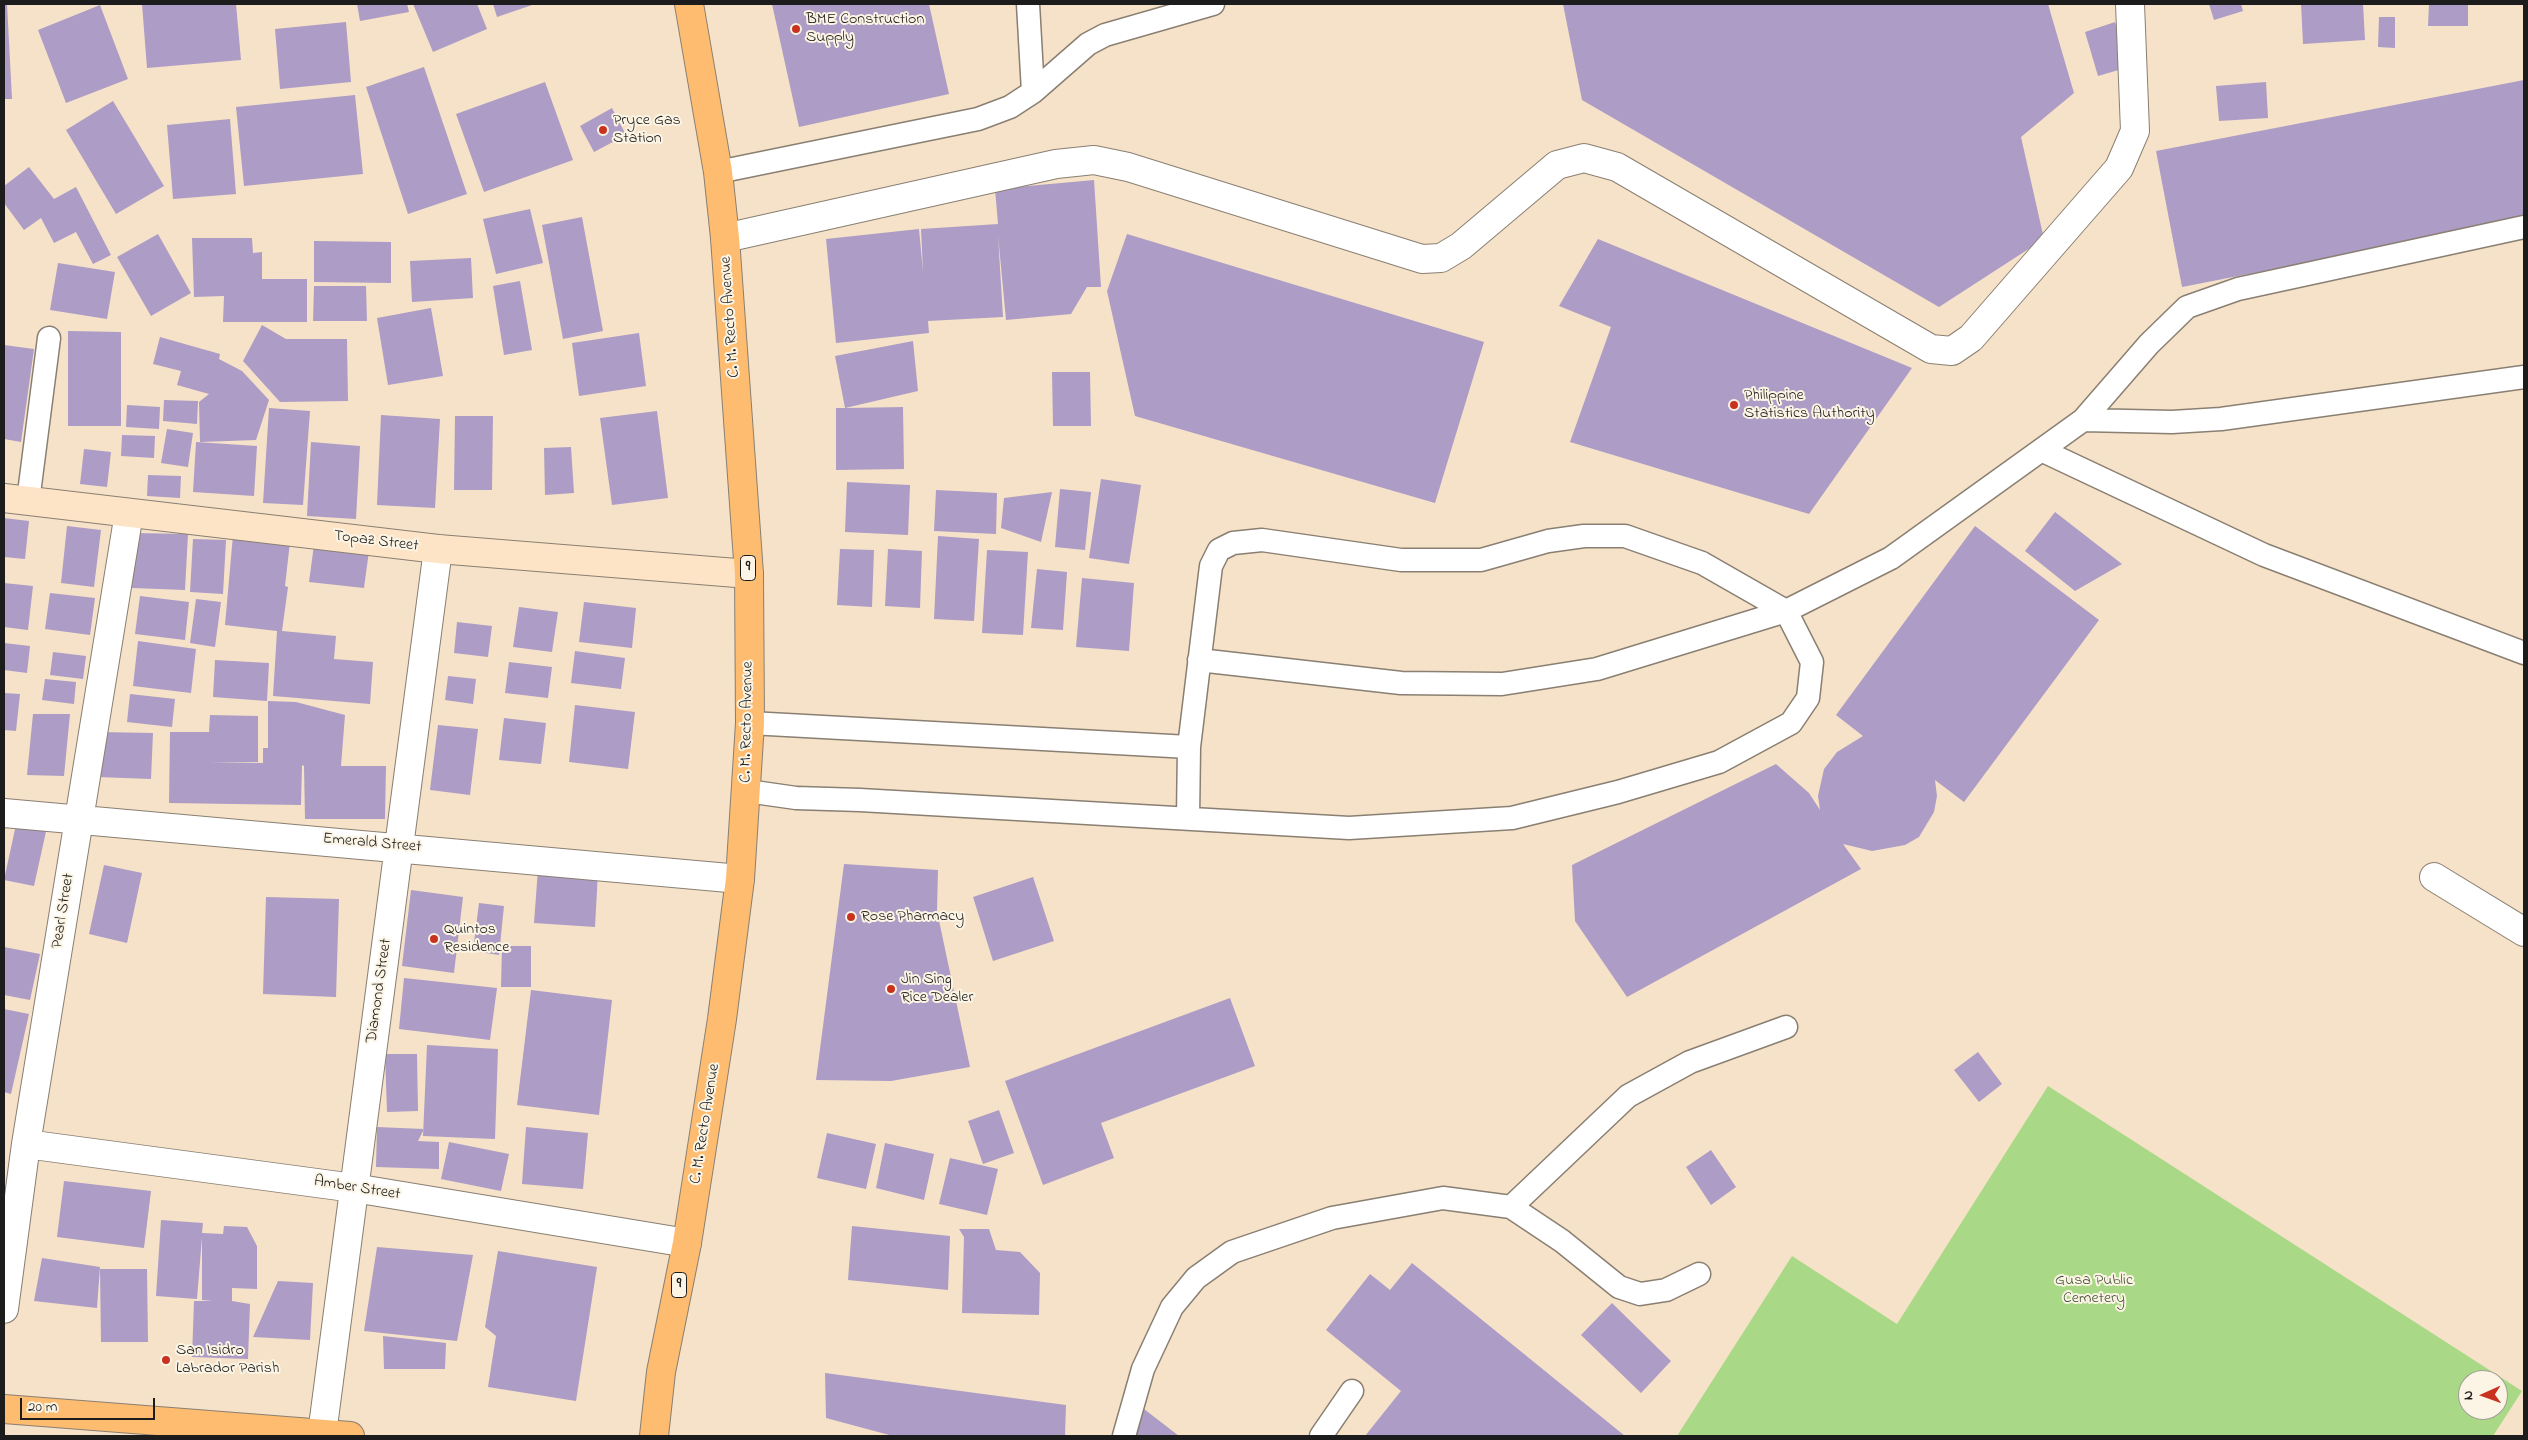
<!DOCTYPE html>
<style>
body{margin:0}
#map{position:relative;width:2528px;height:1440px;overflow:hidden;background:#f6e2c8;font-family:"Indie Flower",sans-serif}
canvas{display:block}
.frame{position:absolute;inset:0;border:5px solid #1c1c1c;pointer-events:none}
.north{position:absolute;left:2458px;top:1370px;width:50px;height:50px;box-sizing:border-box;background:#fcf5e5;border:1px solid #a29e95;border-radius:50%;rotate:268deg;font-size:14px;font-weight:700;line-height:20px;text-align:center;color:#1c1c1c}
.north::after{content:'';display:block;margin:auto;width:18px;height:22px;background:#c8321e;clip-path:polygon(50% 0,100% 100%,50% 72%,0 100%)}
.scale{position:absolute;left:20px;top:1398px;width:135px;height:22px;box-sizing:border-box;border:2px solid #1c1c1c;border-top:0;padding-left:6px;font-size:15px;line-height:18px;white-space:nowrap;color:#1c1c1c;-webkit-text-stroke:4px #fcf5e5;paint-order:stroke}
</style>
<div id="map">
<canvas width="2528" height="1440"></canvas>
<div class="frame"></div>
<div class="north">N</div>
<div class="scale">20 m</div>
</div>
<script>
const ctx = document.querySelector('canvas').getContext('2d');
ctx.lineJoin = 'round';
function paint(path, color) {
  ctx.fillStyle = color;
  ctx.fill(path, 'evenodd');
}
function shape(rows) {
  const path = new Path2D();
  for (const r of rows) {
    path.moveTo(r[0], r[1]);
    for (let i = 2; i < r.length; i += 2) path.lineTo(r[i], r[i + 1]);
  }
  return path;
}
function strokePath(path, color, width, dash) {
  ctx.strokeStyle = color;
  ctx.lineWidth = width;
  ctx.lineCap = dash ? 'butt' : 'round';
  ctx.setLineDash(dash || []);
  ctx.stroke(path);
}
function label(font, color, halo, rows, align = 'center') {
  ctx.font = font + ' "Indie Flower",sans-serif';
  ctx.lineWidth = 4;
  ctx.setLineDash([]);
  ctx.textBaseline = 'middle';
  ctx.strokeStyle = halo;
  ctx.fillStyle = color;
  for (const [text, x, y, turn = 0] of rows) {
    ctx.save();
    ctx.translate(x, y);
    ctx.rotate((+turn || 0) * Math.PI / 180);
    ctx.textAlign = isNaN(turn) ? turn : align;
    if (halo) ctx.strokeText(text, 0, 0);
    ctx.fillText(text, 0, 0);
    ctx.restore();
  }
}
paint(shape([
 [2048,1086,2522,1391,2493,1436,1677,1436,1792,1256,1897,1324],
 [2468,1380,2498,1380,2498,1410,2468,1410]
]), '#a9d987');
paint(shape([
 [4,4,7,4,12,99,4,99],
 [142,4,236,4,241,60,147,68],
 [357,4,407,4,409,12,360,21],
 [413,4,477,4,487,29,433,52],
 [493,4,535,4,497,17],
 [772,4,929,4,949,94,799,127],
 [1563,4,2048,4,2074,93,2021,137,2044,239,1939,307,1582,100],
 [2209,4,2241,4,2243,11,2214,20],
 [2301,4,2363,4,2365,40,2303,44],
 [2429,4,2468,4,2468,26,2428,26],
 [100,5,128,79,66,103,38,30],
 [2379,17,2395,17,2395,48,2378,47],
 [346,22,351,82,280,89,275,29],
 [2115,22,2129,67,2098,76,2085,32],
 [424,67,467,194,408,214,366,87],
 [2524,80,2524,220,2182,287,2156,151],
 [545,82,573,160,484,192,456,114],
 [2266,82,2268,118,2219,121,2216,86],
 [355,95,363,174,244,186,236,107],
 [113,101,164,186,116,214,66,130],
 [612,108,626,135,594,152,580,126],
 [230,119,236,194,173,199,167,125],
 [29,167,54,199,76,187,111,255,93,264,76,232,54,243,41,218,24,230,4,203,4,186],
 [1094,180,1101,287,1087,287,1071,314,1006,320,998,235,1003,317,928,321,929,333,836,343,826,239,919,229,923,272,921,229,998,224,995,189],
 [530,209,543,263,496,274,483,219],
 [582,217,603,331,563,339,542,225],
 [158,234,191,293,151,316,117,257],
 [1127,234,1484,342,1435,503,1135,416,1107,291],
 [192,238,252,238,253,253,262,252,262,279,307,279,307,322,223,322,224,296,194,297],
 [1598,239,1912,368,1809,514,1570,442,1611,327,1559,306],
 [314,241,391,242,391,283,314,282],
 [471,258,473,298,412,302,410,261],
 [58,263,115,272,107,319,50,310],
 [520,281,532,350,504,355,493,286],
 [314,286,366,286,367,321,313,321],
 [431,308,443,376,388,385,377,318],
 [262,325,286,339,347,339,348,401,280,402,243,361],
 [68,331,121,332,121,426,68,426],
 [639,333,646,386,579,396,572,343],
 [160,337,220,354,219,359,242,371,269,400,256,440,200,442,199,402,209,394,177,385,181,371,153,364],
 [913,341,918,391,845,408,903,407,904,469,836,470,836,408,845,408,835,356],
 [4,345,34,349,21,442,4,439],
 [1052,372,1090,372,1091,426,1053,426],
 [164,400,198,401,197,424,163,421],
 [127,405,160,407,159,429,126,427],
 [269,408,310,411,303,505,263,503],
 [657,411,668,498,612,505,600,418],
 [381,415,440,419,435,508,377,505],
 [455,416,493,416,492,490,454,490],
 [167,429,193,433,188,467,161,463],
 [122,435,155,436,154,458,121,456],
 [196,442,257,446,254,496,193,492],
 [311,442,360,446,356,519,307,516],
 [571,447,574,493,545,495,544,448],
 [84,449,111,452,107,487,80,484],
 [148,475,181,476,180,498,147,496],
 [1101,479,1141,485,1129,564,1089,558],
 [847,482,910,485,908,535,845,532],
 [1060,489,1091,492,1085,550,1055,547],
 [936,490,997,493,996,534,934,531],
 [1052,492,1041,542,1001,528,1004,498],
 [2055,512,2122,564,2075,591,2025,551],
 [4,518,29,521,25,559,4,557],
 [67,526,101,530,94,587,61,583],
 [1975,526,2099,620,1964,802,1935,780,1937,796,1934,812,1919,837,1905,845,1872,851,1843,844,1861,869,1627,997,1575,921,1572,865,1776,764,1809,793,1820,810,1818,796,1824,769,1837,752,1863,736,1836,715],
 [134,533,188,534,185,590,132,588],
 [233,535,290,542,285,586,288,587,282,631,336,636,334,659,373,662,370,704,273,696,277,631,225,625],
 [938,536,979,539,974,621,934,619],
 [193,539,226,540,223,594,190,592],
 [314,545,369,551,364,588,309,582],
 [840,549,874,550,872,607,837,605],
 [888,549,922,551,920,608,885,606],
 [987,550,1028,552,1023,635,982,633],
 [1037,569,1067,572,1063,630,1031,628],
 [1082,578,1134,583,1129,651,1076,647],
 [4,583,33,586,28,630,4,627],
 [50,593,95,598,90,635,45,629],
 [140,596,189,602,185,640,135,634],
 [196,599,221,602,215,647,190,643],
 [584,602,636,608,632,648,579,642],
 [519,607,558,612,552,652,513,647],
 [457,622,492,626,488,657,454,653],
 [138,641,196,649,191,693,133,686],
 [4,643,30,646,27,673,4,670],
 [575,651,625,658,621,689,571,683],
 [53,652,86,656,83,679,50,675],
 [215,660,269,663,267,701,213,697],
 [509,662,552,667,548,698,505,693],
 [448,676,476,679,473,704,445,700],
 [45,679,76,682,74,704,42,700],
 [4,693,20,694,16,731,4,730],
 [130,694,175,699,172,727,127,722],
 [268,701,296,702,345,715,341,766,386,766,385,819,305,819,304,766,302,765,301,805,169,803,170,732,209,732,210,715,258,716,258,762,208,762,263,763,263,748,268,748],
 [575,705,635,712,628,769,569,762],
 [33,714,70,714,64,776,27,775],
 [504,718,546,723,541,764,499,760],
 [438,725,478,729,470,795,430,790],
 [98,732,153,733,151,779,97,777],
 [17,820,47,827,34,886,4,880],
 [844,864,938,870,937,911,970,1067,891,1081,816,1080],
 [104,865,142,873,127,943,89,934],
 [538,869,598,872,595,927,534,923],
 [1033,877,1054,941,993,961,973,897],
 [411,890,463,897,454,973,402,966],
 [266,897,339,899,336,997,263,994],
 [479,903,504,906,499,955,473,951],
 [502,946,531,946,531,987,501,987],
 [4,947,40,954,30,1000,4,995],
 [404,978,497,988,490,1040,399,1029],
 [531,990,612,1000,599,1115,517,1105],
 [1230,998,1255,1066,1101,1123,1114,1158,1043,1185,1005,1081],
 [4,1009,29,1014,11,1094,4,1092],
 [427,1045,498,1049,495,1139,423,1136],
 [1978,1052,2002,1084,1979,1102,1954,1070],
 [385,1054,417,1054,418,1111,387,1112],
 [999,1110,1014,1153,983,1164,968,1121],
 [377,1127,424,1129,418,1141,439,1142,439,1169,376,1167],
 [526,1127,588,1133,583,1189,522,1184],
 [827,1133,876,1144,866,1189,817,1178],
 [449,1142,509,1154,501,1191,441,1179],
 [885,1143,934,1154,924,1200,876,1188],
 [1711,1150,1736,1187,1711,1205,1686,1167],
 [950,1158,998,1169,987,1215,939,1204],
 [64,1181,151,1191,144,1248,57,1237],
 [161,1220,203,1223,202,1233,223,1234,224,1226,247,1227,257,1246,257,1289,232,1288,232,1301,250,1304,248,1359,192,1357,194,1301,213,1301,202,1300,202,1237,197,1299,156,1296],
 [852,1226,950,1236,948,1290,848,1280],
 [959,1229,989,1229,996,1250,1020,1252,1040,1273,1039,1315,962,1313,964,1237],
 [377,1247,473,1255,457,1341,364,1331],
 [498,1251,597,1267,576,1401,488,1387,496,1336,485,1327],
 [42,1258,100,1267,97,1308,34,1301],
 [1412,1263,1625,1436,1365,1436,1401,1391,1326,1330,1370,1274,1390,1290],
 [100,1269,147,1269,148,1342,101,1342],
 [278,1281,313,1283,310,1340,253,1337],
 [1612,1303,1671,1361,1641,1393,1581,1335],
 [383,1336,446,1343,445,1369,384,1369],
 [825,1373,1066,1405,1065,1436,893,1436,826,1418],
 [1144,1409,1179,1436,1135,1436]
]), '#ad9cc5');
const lane = shape([
 [1028,4,1033,92],
 [718,172,978,119,1010,107,1033,92,1088,44,1105,35,1213,4],
 [2083,420,2172,422,2221,419,2524,377],
 [2041,450,2264,555,2524,653],
 [28,501,49,338],
 [1199,660,1401,683,1502,684,1597,669,1786,611,1891,558,2083,420,2149,344,2187,307,2238,289,2524,227],
 [750,723,1189,747],
 [747,791,796,798,860,800,1349,828,1512,818,1618,792,1719,762,1791,723,1808,698,1812,662,1786,611,1702,563,1625,536,1584,536,1548,541,1481,560,1401,560,1262,540,1233,543,1219,550,1211,566,1189,747,1188,818],
 [1511,1207,1628,1096,1690,1062,1786,1027],
 [1124,1436,1143,1369,1172,1307,1196,1278,1232,1252,1332,1218,1443,1198,1511,1207,1562,1241,1619,1287,1640,1294,1666,1290,1699,1274],
 [1321,1436,1352,1391]
]);
const street = shape([
 [725,238,1056,164,1094,160,1128,167,1422,259,1441,258,1461,246,1557,165,1584,158,1617,167,1931,349,1952,351,1971,338,2119,168,2135,131,2130,4],
 [4,813,740,879],
 [2434,877,2524,932],
 [26,1144,354,1188,687,1243],
 [4,1309,26,1144,129,513],
 [322,1434,438,549]
]);
const secondary = shape([
 [4,498,438,549,749,574]
]);
const primary = shape([
 [4,1409,350,1436]
]);
const highway = shape([
 [654,1436,661,1372,687,1243,722,1019,740,879,750,723,749,574,725,238,718,172,689,4]
]);
strokePath(lane, '#897f72', 25);
strokePath(street, '#897f72', 30);
strokePath(secondary, '#897f72', 30);
strokePath(primary, '#897f72', 30);
strokePath(highway, '#897f72', 30);
strokePath(lane, '#fff', 22);
strokePath(street, '#fff', 28);
strokePath(secondary, '#fee4c6', 28);
strokePath(primary, '#fdbc70', 28);
strokePath(highway, '#fdbc70', 28);
for (const [x, y, r, color] of [
 [796,29,5,"#c8321e"],
 [603,130,5,"#c8321e"],
 [1734,405,5,"#c8321e"],
 [851,917,5,"#c8321e"],
 [434,939,5,"#c8321e"],
 [891,989,5,"#c8321e"],
 [166,1360,5,"#c8321e"]
]) {
  const dot = new Path2D();
  dot.arc(x, y, r, 0, 2 * Math.PI);
  ctx.fillStyle = color;
  ctx.fill(dot);
  strokePath(dot, '#fcf5e5', 2);
}
for (const [x, y, w] of [
 [748,568,15],
 [679,1285,15]
]) {
  const box = new Path2D();
  box.roundRect(x - w / 2, y - 12.5, w, 25, 4);
  ctx.fillStyle = '#fcf5e5';
  ctx.fill(box);
  strokePath(box, '#1c1c1c', 1);
}
label('bold 15px', '#1c1c1c', null, [
 ["9",748,568],
 ["9",679,1285]
]);
label('16px', '#1c1c1c', '#fcf5e5', [
 ["BME Construction",806,20],
 ["Supply",806,38],
 ["Pryce Gas",613,121],
 ["Station",613,139],
 ["Philippine",1744,396],
 ["Statistics Authority",1744,414],
 ["Rose Pharmacy",861,917],
 ["Quintos",444,930],
 ["Residence",444,948],
 ["Jin Sing",901,980],
 ["Rice Dealer",901,998],
 ["San Isidro",176,1351],
 ["Labrador Parish",176,1369]
], 'left');
label('16px', '#1c1c1c', '#fcf5e5', [
 ["C. M. Recto Avenue",731,317,-94],
 ["Topaz Street",376,542,7],
 ["C. M. Recto Avenue",748,722,-89],
 ["Emerald Street",372,844,5],
 ["Pearl Street",64,911,-81],
 ["Diamond Street",380,991,-82],
 ["C. M. Recto Avenue",706,1124,-81],
 ["Amber Street",357,1189,9]
]);
label('16px', '#46553c', '#fcf5e5', [
 ["Gusa Public",2094,1281],
 ["Cemetery",2094,1299]
]);
</script>
